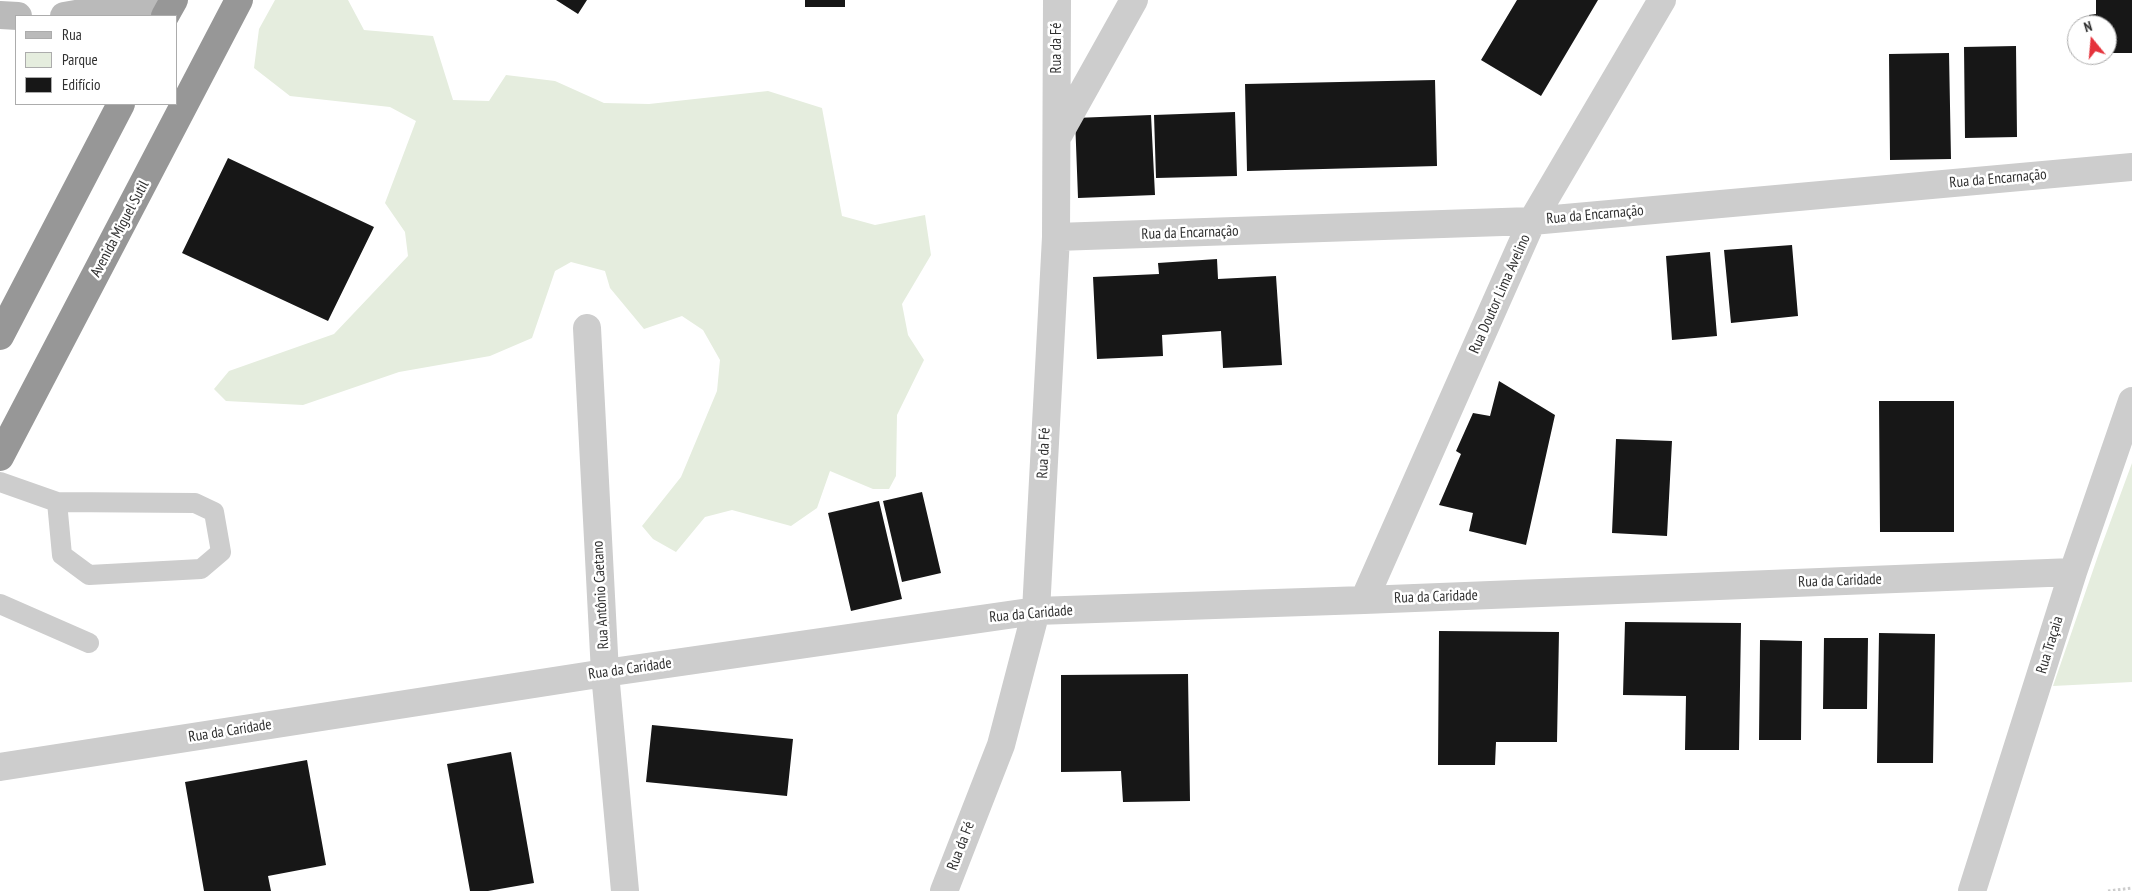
<!DOCTYPE html>
<meta charset="utf-8">
<style>
body{margin:0}
#map{position:relative;width:2132px;height:891px;overflow:hidden;background:#fff;font-family:"PT Sans Narrow",sans-serif}
canvas{display:block}
.legend{position:absolute;left:15px;top:15px;width:162px;height:90px;box-sizing:border-box;background:#fff;border:1px solid #acacac;margin:0;padding:6px 9px;list-style:none;font-size:15px;color:#303030}
.legend li{display:flex;align-items:center;gap:10px;height:25px}
.legend b{width:25px;border:1px solid #acacac}
.north{position:absolute;left:2067px;top:15px;width:50px;height:50px;box-sizing:border-box;background:#fff;border:1px solid #acacac;border-radius:50%;rotate:343deg;font-size:14px;font-weight:700;line-height:20px;text-align:center;color:#303030}
.north::after{content:'';display:block;margin:auto;width:18px;height:22px;background:#e5333c;clip-path:polygon(50% 0,100% 100%,50% 72%,0 100%)}
</style>
<div id="map">
<canvas width="2132" height="891"></canvas>
<ul class="legend">
<li><b style="height:6px;background:#bababa"></b>Rua</li>
<li><b style="height:14px;background:#e5edde"></b>Parque</li>
<li><b style="height:14px;background:#171717"></b>Edifício</li>
</ul>
<div class="north">N</div>
</div>
<script>
const ctx = document.querySelector('canvas').getContext('2d');
ctx.lineJoin = 'round';
function paint(path, color) {
  ctx.fillStyle = color;
  ctx.fill(path, 'evenodd');
}
function shape(rows) {
  const path = new Path2D();
  for (const r of rows) {
    path.moveTo(r[0], r[1]);
    for (let i = 2; i < r.length; i += 2) path.lineTo(r[i], r[i + 1]);
  }
  return path;
}
function strokePath(path, color, width, dash) {
  ctx.strokeStyle = color;
  ctx.lineWidth = width;
  ctx.lineCap = dash ? 'butt' : 'round';
  ctx.setLineDash(dash || []);
  ctx.stroke(path);
}
function label(font, color, halo, rows, align = 'center') {
  ctx.font = font + ' "PT Sans Narrow",sans-serif';
  ctx.lineWidth = 5;
  ctx.setLineDash([]);
  ctx.textBaseline = 'middle';
  ctx.strokeStyle = halo;
  ctx.fillStyle = color;
  for (const [text, x, y, turn = 0] of rows) {
    ctx.save();
    ctx.translate(x, y);
    ctx.rotate((+turn || 0) * Math.PI / 180);
    ctx.textAlign = isNaN(turn) ? turn : align;
    if (halo) ctx.strokeText(text, 0, 0);
    ctx.fillText(text, 0, 0);
    ctx.restore();
  }
}
paint(shape([
 [275,0,348,0,364,30,433,36,453,100,489,101,506,75,555,81,604,103,649,104,768,91,822,108,842,216,875,225,925,215,931,255,902,304,908,335,924,360,897,415,896,476,889,489,873,489,830,471,817,508,791,526,732,510,705,517,676,552,653,539,642,526,681,477,717,391,720,360,703,330,682,316,644,329,610,288,605,271,571,262,555,271,532,338,490,356,399,372,303,405,226,401,214,389,229,371,334,334,408,256,405,232,385,203,416,121,390,107,290,96,254,68,259,29],
 [2132,463,2132,682,2053,686,2100,550]
]), '#e5edde');
paint(shape([
 [556,0,587,0,578,14],
 [805,0,845,0,845,7,805,7],
 [1517,0,1598,0,1541,96,1481,60],
 [2096,0,2132,0,2132,53,2107,53,2107,25,2089,25,2089,15,2096,14],
 [2016,46,2017,137,1965,138,1964,47],
 [1949,53,1951,159,1890,160,1889,54],
 [1435,80,1437,166,1247,171,1245,84],
 [1235,112,1237,176,1156,178,1154,115],
 [1151,115,1155,195,1078,198,1075,118],
 [228,158,374,227,328,321,182,253],
 [1792,245,1798,316,1731,323,1724,250],
 [1710,252,1717,336,1672,340,1666,256],
 [1217,259,1218,279,1276,276,1282,365,1223,368,1221,331,1162,335,1163,356,1097,359,1093,277,1159,274,1158,263],
 [1499,381,1555,415,1526,545,1469,531,1473,513,1439,505,1461,454,1456,451,1473,413,1490,416],
 [1879,401,1954,401,1954,532,1880,532],
 [1616,439,1672,441,1667,536,1612,533],
 [922,492,941,573,902,582,883,501],
 [879,501,902,599,851,611,828,513],
 [1625,622,1741,623,1739,750,1685,750,1686,696,1623,695],
 [1439,631,1559,632,1557,742,1496,742,1495,765,1438,765],
 [1879,633,1935,634,1933,763,1877,763],
 [1824,638,1868,638,1867,709,1823,709],
 [1760,640,1802,641,1801,740,1759,740],
 [1188,674,1190,801,1123,802,1121,771,1061,772,1061,675],
 [652,725,793,739,787,796,646,782],
 [511,752,534,883,488,891,470,891,447,764],
 [307,760,326,865,268,876,271,891,204,891,185,782]
]), '#171717');
strokePath(shape([
 [2108,891,2132,888]
]), '#cdcdcd', 3, [2.5, 2.5]);
strokePath(shape([
 [0,482,57,502,195,503,214,512,221,552,201,569,89,575,62,555,57,502],
 [0,604,89,643]
]), '#cdcdcd', 20);
strokePath(shape([
 [1059,134,1134,0],
 [1056,237,1532,221,2132,167],
 [587,328,605,673,625,891],
 [1364,600,1532,221,1662,0],
 [0,767,605,673,1036,611,1364,600,2073,572],
 [944,891,1001,745,1036,611,1056,237,1057,0],
 [1972,891,2073,572,2132,401]
]), '#cdcdcd', 28);
strokePath(shape([
 [0,15,18,16],
 [64,16,159,0]
]), '#bababa', 28);
strokePath(shape([
 [165,16,174,0],
 [0,336,121,104],
 [0,457,239,0]
]), '#979797', 28);
label('15px', '#303030', '#fff', [
 ["Rua da Fé",1057,48,-90],
 ["Rua da Encarnação",1998,179,-5],
 ["Rua da Encarnação",1595,215,-5],
 ["Avenida Miguel Sutil",120,229,-62],
 ["Rua da Encarnação",1190,233,-2],
 ["Rua Doutor Lima Avelino",1500,294,-66],
 ["Rua da Fé",1044,453,-87],
 ["Rua da Caridade",1840,581,-2],
 ["Rua Antônio Caetano",601,595,-93],
 ["Rua da Caridade",1436,597,-2],
 ["Rua da Caridade",1031,614,-5],
 ["Rua Traçaia",2050,645,-73],
 ["Rua da Caridade",630,669,-8],
 ["Rua da Caridade",230,731,-9],
 ["Rua da Fé",961,846,-69]
]);
</script>
